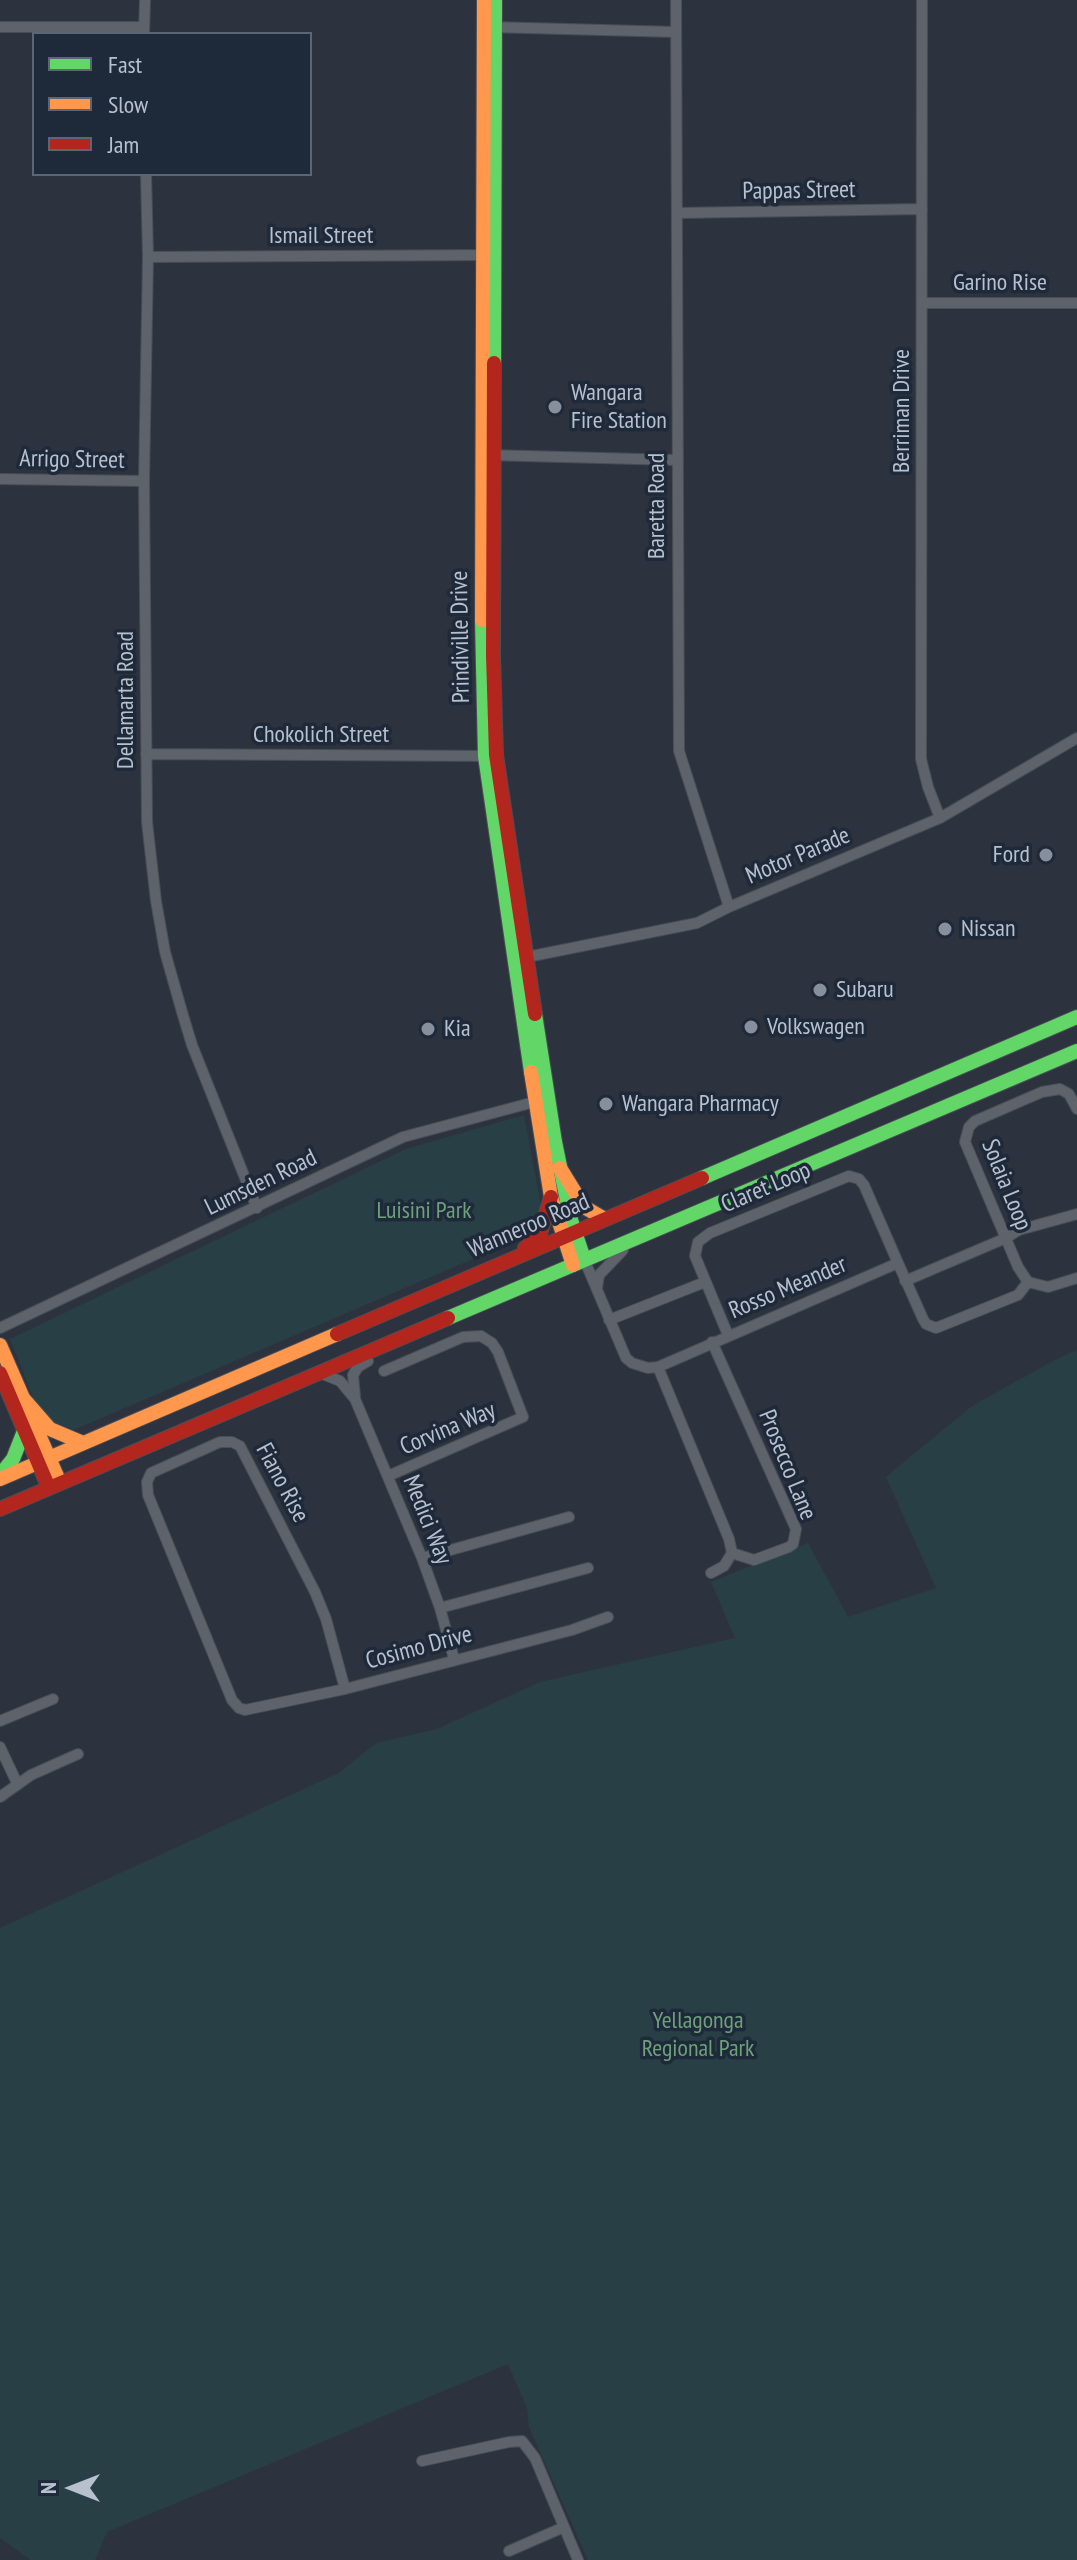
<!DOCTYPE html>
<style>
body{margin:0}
#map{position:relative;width:1077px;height:2560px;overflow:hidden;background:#2d333e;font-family:"PT Sans Narrow",sans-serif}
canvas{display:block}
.legend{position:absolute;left:32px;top:32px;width:280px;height:144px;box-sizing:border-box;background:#1e293a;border:2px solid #5c6575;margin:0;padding:10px 14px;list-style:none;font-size:24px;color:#b8c0ce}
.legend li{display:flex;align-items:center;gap:16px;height:40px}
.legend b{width:40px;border:2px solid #5c6575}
.north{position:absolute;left:32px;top:2448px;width:80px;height:80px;-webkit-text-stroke:6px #1e293a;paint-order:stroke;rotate:270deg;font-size:22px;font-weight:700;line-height:32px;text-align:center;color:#b8c0ce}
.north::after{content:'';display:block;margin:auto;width:28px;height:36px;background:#b8c0ce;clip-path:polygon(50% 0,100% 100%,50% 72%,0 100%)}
</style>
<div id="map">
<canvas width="1077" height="2560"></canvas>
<ul class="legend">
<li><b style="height:10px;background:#63d668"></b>Fast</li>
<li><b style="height:10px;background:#ff974d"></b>Slow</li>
<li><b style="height:10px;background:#b3261e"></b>Jam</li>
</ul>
<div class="north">N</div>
</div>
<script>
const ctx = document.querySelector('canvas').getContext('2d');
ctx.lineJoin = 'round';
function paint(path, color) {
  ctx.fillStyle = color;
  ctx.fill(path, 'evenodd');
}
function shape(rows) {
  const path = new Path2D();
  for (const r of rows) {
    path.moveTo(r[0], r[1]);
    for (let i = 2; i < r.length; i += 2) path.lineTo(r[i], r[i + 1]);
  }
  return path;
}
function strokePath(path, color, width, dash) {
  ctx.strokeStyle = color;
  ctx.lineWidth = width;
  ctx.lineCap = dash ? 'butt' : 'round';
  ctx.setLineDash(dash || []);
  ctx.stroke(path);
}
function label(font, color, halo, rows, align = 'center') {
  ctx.font = font + ' "PT Sans Narrow",sans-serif';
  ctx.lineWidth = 7;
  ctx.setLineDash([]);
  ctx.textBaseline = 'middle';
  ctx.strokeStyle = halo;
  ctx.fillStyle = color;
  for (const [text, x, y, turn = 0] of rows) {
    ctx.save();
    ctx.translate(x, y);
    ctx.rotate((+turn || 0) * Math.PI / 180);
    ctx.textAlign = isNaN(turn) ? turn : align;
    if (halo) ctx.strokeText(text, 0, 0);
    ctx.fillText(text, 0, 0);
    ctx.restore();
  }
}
paint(shape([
 [524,1115,540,1201,552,1225,50,1440,10,1339,406,1149],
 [1077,1350,1077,2560,588,2560,529,2427,527,2408,508,2364,107,2532,95,2560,31,2560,0,2538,0,1928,339,1773,376,1743,437,1729,540,1682,735,1638,711,1582,808,1543,848,1617,936,1588,886,1477,972,1406,1055,1360]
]), '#284045');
const street = shape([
 [676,0,679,751,729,907],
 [922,0,921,759,928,787,940,818],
 [0,27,144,27],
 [490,27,676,32],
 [144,34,145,0],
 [146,174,148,257,144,481,147,822,156,901,165,952,182,1012,192,1045,257,1208],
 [678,213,922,209],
 [148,257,490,255],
 [923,303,1077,303],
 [488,455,676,460],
 [0,479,144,481],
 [146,754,490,756],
 [522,958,697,923,729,907,940,818,1077,738],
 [1077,1109,1069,1094,1060,1089,1042,1092,975,1121,969,1127,965,1142,1018,1267,1028,1282,1048,1287,1077,1278],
 [584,1259,626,1358,632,1363,648,1368,658,1367,898,1263,923,1319,926,1324,936,1328,1018,1295,1028,1282],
 [905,1281,1006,1238,1019,1230,1077,1214],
 [597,1288,599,1275,623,1250],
 [609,1320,705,1282],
 [0,1328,403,1137,538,1101],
 [728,1335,695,1256,698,1242,710,1233,849,1176,859,1179,864,1185,898,1263],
 [712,1342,796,1529,793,1544,789,1547,754,1560,732,1553],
 [658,1367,729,1539,732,1553,724,1566,711,1573],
 [384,1371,463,1337,481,1336,492,1343,498,1352,523,1417,388,1476],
 [320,1373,340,1381,355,1399,422,1558,440,1608,454,1659],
 [355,1397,353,1375,358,1367,368,1361],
 [422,1558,569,1517],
 [440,1608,588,1568],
 [345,1689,326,1619,315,1592,240,1446,232,1442,220,1442,151,1473,147,1482,148,1495,232,1700,239,1708,245,1710,345,1689,572,1630,608,1617],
 [0,1721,53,1699],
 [0,1747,17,1783],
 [0,1797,31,1775,78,1754],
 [422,2461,509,2442,522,2441,535,2458,578,2560],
 [509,2551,564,2527]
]);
const fast = shape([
 [494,363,495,0],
 [482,620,485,756,531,1072],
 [535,1014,555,1142,571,1220,584,1259],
 [702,1178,1077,1017],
 [448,1318,1077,1051],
 [0,1475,13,1459,24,1431]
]);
const slow = shape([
 [482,620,484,0],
 [531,1072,551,1197,573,1265],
 [560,1168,584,1207,603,1218],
 [0,1345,60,1483],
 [23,1398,50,1429,83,1443],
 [0,1479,337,1334]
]);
const jam = shape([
 [494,363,493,655,496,755,535,1014],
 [525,1248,540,1234,551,1197],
 [337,1334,702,1178],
 [0,1373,49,1488],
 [0,1509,448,1318]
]);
strokePath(street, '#494e56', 12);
strokePath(fast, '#494e56', 16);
strokePath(slow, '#494e56', 16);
strokePath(jam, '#494e56', 16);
strokePath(street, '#5e636b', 10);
strokePath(fast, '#63d668', 14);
strokePath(slow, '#ff974d', 14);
strokePath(jam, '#b3261e', 14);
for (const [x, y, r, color] of [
 [555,407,8,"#878f9c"],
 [1046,855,8,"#878f9c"],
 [945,929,8,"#878f9c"],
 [820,990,8,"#878f9c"],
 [751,1027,8,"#878f9c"],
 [428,1029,8,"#878f9c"],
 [606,1104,8,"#878f9c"]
]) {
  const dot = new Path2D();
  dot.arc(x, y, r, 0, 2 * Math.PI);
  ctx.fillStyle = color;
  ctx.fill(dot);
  strokePath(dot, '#1e293a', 3);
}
label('24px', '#b8c0ce', '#1e293a', [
 ["Pappas Street",799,191,-1],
 ["Ismail Street",321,236],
 ["Garino Rise",1000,283],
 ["Berriman Drive",902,411,-90],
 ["Arrigo Street",72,460,1],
 ["Baretta Road",657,506,-90],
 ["Prindiville Drive",461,637,-91],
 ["Dellamarta Road",126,700,-90],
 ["Chokolich Street",321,735],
 ["Motor Parade",798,856,-23],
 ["Lumsden Road",261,1183,-26],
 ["Solaia Loop",1006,1185,68],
 ["Claret Loop",766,1188,-23],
 ["Wanneroo Road",529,1226,-23],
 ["Rosso Meander",788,1288,-23],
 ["Corvina Way",448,1429,-23],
 ["Prosecco Lane",787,1465,68],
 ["Fiano Rise",282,1483,62],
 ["Medici Way",427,1520,68],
 ["Cosimo Drive",419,1648,-15]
]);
label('24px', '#b8c0ce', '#1e293a', [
 ["Wangara",571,393],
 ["Fire Station",571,421],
 ["Ford",1030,855,"right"],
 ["Nissan",961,929],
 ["Subaru",836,990],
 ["Volkswagen",767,1027],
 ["Kia",444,1029],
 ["Wangara Pharmacy",622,1104]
], 'left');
label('24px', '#6da17a', '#1e293a', [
 ["Luisini Park",424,1211],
 ["Yellagonga",698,2021],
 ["Regional Park",698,2049]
]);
</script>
